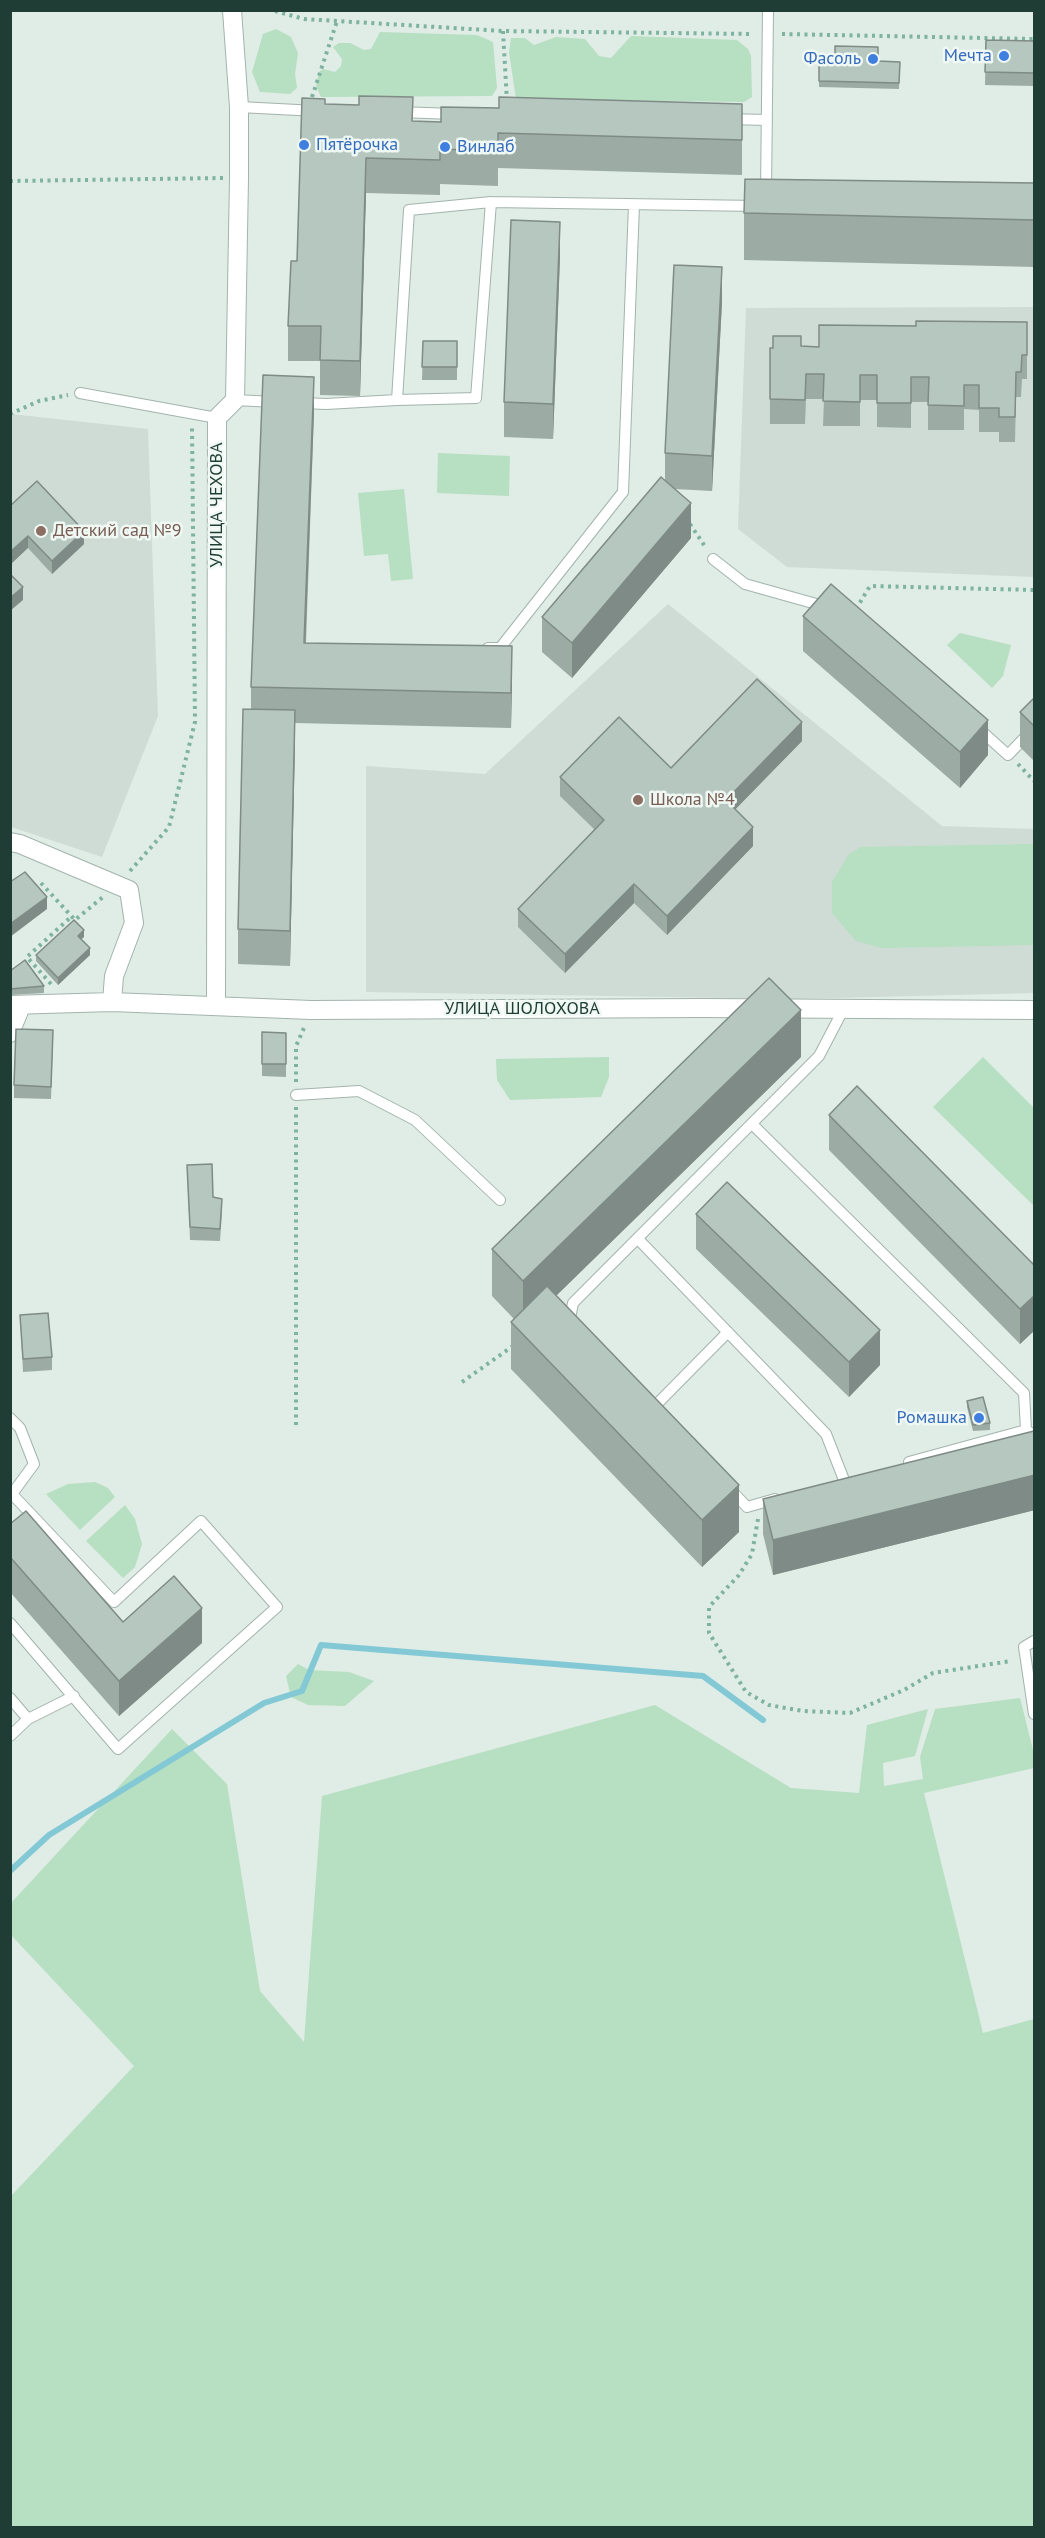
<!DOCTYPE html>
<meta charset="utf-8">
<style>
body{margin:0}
#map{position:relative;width:1045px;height:2538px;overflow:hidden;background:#e0ece6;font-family:"PT Sans",sans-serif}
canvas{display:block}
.frame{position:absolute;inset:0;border:12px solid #1f3d35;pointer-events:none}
</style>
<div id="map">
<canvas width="1045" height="2538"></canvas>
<div class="frame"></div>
</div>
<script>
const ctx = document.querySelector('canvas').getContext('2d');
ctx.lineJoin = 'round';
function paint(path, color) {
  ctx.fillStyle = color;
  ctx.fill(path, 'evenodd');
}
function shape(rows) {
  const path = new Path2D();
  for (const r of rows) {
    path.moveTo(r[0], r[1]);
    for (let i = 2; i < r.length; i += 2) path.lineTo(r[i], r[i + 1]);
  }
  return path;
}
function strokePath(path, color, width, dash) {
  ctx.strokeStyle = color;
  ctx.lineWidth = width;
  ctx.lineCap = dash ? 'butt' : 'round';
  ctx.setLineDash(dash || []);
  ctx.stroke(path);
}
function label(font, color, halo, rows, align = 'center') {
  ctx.font = font + ' "PT Sans",sans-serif';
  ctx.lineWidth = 5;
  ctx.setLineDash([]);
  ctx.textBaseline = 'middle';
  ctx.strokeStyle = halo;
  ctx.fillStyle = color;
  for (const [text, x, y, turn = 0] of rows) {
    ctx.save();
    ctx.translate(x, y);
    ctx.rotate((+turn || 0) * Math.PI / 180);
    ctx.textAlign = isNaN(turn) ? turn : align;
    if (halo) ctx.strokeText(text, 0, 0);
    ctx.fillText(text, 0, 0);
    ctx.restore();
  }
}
paint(shape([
 [1034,307,1034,577,787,567,738,529,746,308],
 [11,414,148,429,158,716,102,857,11,827],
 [668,604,942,826,1034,829,1034,993,794,999,366,992,366,766,485,774]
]), '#cedcd5');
paint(shape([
 [276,29,291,37,298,53,295,74,297,88,290,94,260,92,252,72,263,34],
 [380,32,477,35,493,42,497,88,492,96,321,97,316,86,319,72,323,69,335,72,341,66,342,59,333,47,339,43,350,43,364,50,371,49],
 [631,36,737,40,748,49,751,56,752,97,744,102,516,99,509,52,511,38,525,38,534,45,556,37,585,39,599,56,611,58],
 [438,453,510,456,509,496,437,493],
 [404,489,413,579,391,581,388,554,364,556,358,493],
 [960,633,1011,645,1003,676,992,688,947,645],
 [1034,844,1034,945,882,948,856,941,832,913,832,882,849,854,861,847],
 [609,1057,609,1077,601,1097,510,1100,497,1080,496,1059],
 [983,1057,1034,1108,1034,1206,933,1107],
 [95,1482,108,1488,115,1497,80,1530,46,1494,68,1484],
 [125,1505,135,1519,142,1544,135,1567,123,1578,86,1541],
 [298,1664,309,1670,349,1672,374,1681,345,1706,308,1705,291,1697,286,1676],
 [1020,1698,1034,1754,1034,1768,924,1793,983,2033,1034,2019,1034,2527,11,2527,11,2196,134,2066,11,1935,11,1903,172,1729,227,1784,260,1991,304,2042,322,1796,655,1705,791,1788,859,1793,867,1725,928,1709,915,1756,883,1763,884,1786,923,1779,920,1757,935,1709]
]), '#b7dfc1');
strokePath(shape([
 [10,1871,49,1835,264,1703,302,1691,321,1645,703,1676,763,1720]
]), '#83c9d5', 6);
const lane = shape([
 [239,107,317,111],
 [398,112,454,114],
 [728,119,767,120],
 [766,193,768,10],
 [80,393,217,418],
 [235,400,275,402],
 [397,400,476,398,491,202],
 [303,403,326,404,397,400,409,210,491,202,758,206],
 [713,559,745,584,827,607],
 [488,648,500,648,623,492,634,205],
 [978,728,1008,755,1034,728],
 [296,1095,359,1091,415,1120,500,1200],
 [752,1124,1024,1393,1026,1430],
 [638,1239,826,1434,844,1480],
 [569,1323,573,1303,819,1056,843,1010],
 [652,1409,728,1332],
 [10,1418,20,1428,34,1464,12,1494,114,1602,201,1521,277,1607,118,1749,10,1623],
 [909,1462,1026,1430,1034,1435],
 [730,1489,747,1507,775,1499],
 [1034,1641,1024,1647,1034,1714],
 [10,1698,28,1719],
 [10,1736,28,1719,74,1696]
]);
const street = shape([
 [10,842,20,844,129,890,134,923,114,976,112,1002],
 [10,1005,112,1002,311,1010,702,1008,1034,1010],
 [216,1006,217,418,235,400,239,178,239,107,232,10],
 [10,1033,21,1006]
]);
strokePath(lane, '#a2b4ad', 12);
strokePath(street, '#a2b4ad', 20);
strokePath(shape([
 [275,11,304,19,503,31,753,34],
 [503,31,507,102],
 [782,34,1034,39],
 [312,97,337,21],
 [10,181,223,178],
 [10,414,39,401,68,395],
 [690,524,706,548],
 [856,609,870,586,1034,590],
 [1018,764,1034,781],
 [130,871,169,827,195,722,192,426],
 [41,883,75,920,103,897],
 [51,984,27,957,72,916],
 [296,1082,296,1046,304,1028],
 [296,1107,296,1425],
 [462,1382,513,1346],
 [758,1519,752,1554,739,1575,709,1607,709,1633,746,1692,769,1705,803,1711,850,1713,904,1690,933,1673,1011,1661]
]), '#7eb2a1', 4, [3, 4.5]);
strokePath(lane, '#fff', 10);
strokePath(street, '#fff', 18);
paint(shape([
 [986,40,1035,41,1035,86,985,85],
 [878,61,900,62,899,89,819,87,819,62],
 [325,104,413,121,742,139,742,175,498,168,498,186,440,184,440,195,366,193,360,396,320,395,320,361,288,361,288,326,297,261],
 [1035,183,1035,267,744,260,744,213],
 [560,257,553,439,504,437,504,402],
 [722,302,712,491,674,489,691,538,572,678,542,652,542,617,665,480,665,453],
 [1027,322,1027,379,1022,379,1021,397,1016,397,1015,442,999,442,999,432,979,432,979,410,964,409,964,430,928,430,928,402,911,402,911,428,877,427,877,400,860,400,860,426,823,426,824,399,806,399,805,424,770,424,770,348,801,346,819,347,916,326],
 [423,341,457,341,457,380,422,380],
 [314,412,306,643,512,681,511,728,295,723,290,966,238,964,238,929,251,709,251,687],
 [10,506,84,544,52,574,28,548],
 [803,616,988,755,960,788,803,651],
 [1035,697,1035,762,1020,747,1020,712],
 [802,741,735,809,753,846,667,935,634,903,565,973,518,927,518,909,595,830,560,796,560,777,671,768],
 [84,937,81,939,90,955,58,985,36,961,36,955],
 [10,971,44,986,44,993,10,995],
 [262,1032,286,1033,286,1077,262,1076],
 [53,1043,51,1099,14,1098,14,1085],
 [801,1057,556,1296,739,1532,702,1567,511,1369,511,1322,514,1319,492,1296,492,1249],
 [829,1115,1035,1266,1035,1330,1020,1344,829,1150],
 [187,1165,213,1197,222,1211,220,1241,190,1240],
 [696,1214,880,1365,849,1397,696,1249],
 [20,1315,52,1357,52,1370,23,1372],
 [967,1401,990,1423,990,1430,973,1431,967,1407],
 [1035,1433,1035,1510,773,1575,763,1534,763,1499],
 [10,1524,123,1622,202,1643,119,1716,10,1592]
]), '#9caba4');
paint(shape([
 [366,158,366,193,360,396,360,361],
 [560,222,560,257,553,439,553,404],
 [722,267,722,302,712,491,712,456],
 [314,377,314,412,304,678,304,643],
 [691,503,691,538,572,678,572,643],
 [84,531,84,544,52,574,52,561],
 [28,536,28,548,10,565,10,552],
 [23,587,23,600,10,611,10,598],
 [512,646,512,681,511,728,511,693],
 [295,710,295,745,290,966,290,931],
 [988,720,988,755,960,788,960,752],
 [802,722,802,741,726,819,726,800],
 [753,827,753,846,667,935,667,916],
 [634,884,634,903,565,973,565,954],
 [47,897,47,909,10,937,10,924],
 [84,930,84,937,78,942,78,936],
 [90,948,90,955,58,985,58,978],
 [801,1010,801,1057,523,1328,523,1281],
 [1035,1295,1035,1330,1020,1344,1020,1309],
 [880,1330,880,1365,849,1397,849,1362],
 [10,1431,11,1431,10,1466],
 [1035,1475,1035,1510,773,1575,773,1540],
 [739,1485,739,1532,702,1567,702,1520],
 [202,1608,202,1643,119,1716,119,1681]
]), '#7f8b86');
const building = shape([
 [986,40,1035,41,1035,73,985,72,986,40],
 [835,46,878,47,878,61,900,62,899,83,819,81,819,62,835,63,835,46],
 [359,96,413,97,412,121,441,122,441,107,499,108,499,97,742,104,742,140,498,133,498,151,440,149,440,160,366,158,360,361,320,360,321,326,288,326,291,261,297,261,302,98,325,99,325,104,359,105,359,96],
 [745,179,1035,183,1035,220,744,213,745,179],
 [511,220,560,222,553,404,504,402,511,220],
 [674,265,722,267,712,456,665,453,674,265],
 [916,321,1027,322,1027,355,1022,355,1021,372,1016,372,1015,417,999,417,999,408,979,408,979,385,964,385,964,406,928,405,929,377,911,377,911,403,877,403,877,375,860,375,860,402,823,401,824,374,806,374,805,400,770,399,770,348,773,348,773,336,801,336,801,346,819,347,819,325,916,326,916,321],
 [423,341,457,341,457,367,422,367,423,341],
 [263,375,314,377,304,643,512,646,511,693,251,687,263,375],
 [661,477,691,503,572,643,542,617,661,477],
 [37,481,84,531,52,561,28,536,10,552,10,506,37,481],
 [10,574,23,587,10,598,10,574],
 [831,584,988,720,960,752,803,616,831,584],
 [757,679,802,722,726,800,753,827,667,916,634,884,565,954,518,909,604,820,560,777,619,717,671,768,757,679],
 [1035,697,1035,727,1020,712,1035,697],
 [243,709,295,710,290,931,238,929,243,709],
 [25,872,47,897,10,924,10,882,25,872],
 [74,920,84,930,78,936,90,948,58,978,36,955,74,920],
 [25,960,44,986,10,989,10,971,25,960],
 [769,978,801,1010,523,1281,492,1249,769,978],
 [16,1029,53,1030,51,1087,14,1085,16,1029],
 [262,1032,286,1033,286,1064,262,1064,262,1032],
 [857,1086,1035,1266,1035,1295,1020,1309,829,1115,857,1086],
 [212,1164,213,1197,222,1199,220,1229,190,1227,187,1165,212,1164],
 [727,1182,880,1330,849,1362,696,1214,727,1182],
 [547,1286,739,1485,702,1520,511,1322,547,1286],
 [48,1313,52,1357,23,1359,20,1315,48,1313],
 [983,1397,990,1423,973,1425,967,1401,983,1397],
 [1034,1431,1035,1475,773,1540,763,1499,1034,1431],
 [26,1511,123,1622,174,1576,202,1608,119,1681,10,1557,10,1524,26,1511]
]);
paint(building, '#b5c7bf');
strokePath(building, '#7f8b86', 1.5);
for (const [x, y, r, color] of [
 [1004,56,6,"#3f7fe0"],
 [873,59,6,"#3f7fe0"],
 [304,145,6,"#3f7fe0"],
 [445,147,6,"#3f7fe0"],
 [41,531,6,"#8d6e63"],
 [638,800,6,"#8d6e63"],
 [979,1418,6,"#3f7fe0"]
]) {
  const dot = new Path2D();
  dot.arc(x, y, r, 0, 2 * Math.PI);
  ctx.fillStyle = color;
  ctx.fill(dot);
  strokePath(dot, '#f0f8f4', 2);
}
label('18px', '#366cbe', '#f0f8f4', [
 ["Мечта",992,56],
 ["Фасоль",861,59],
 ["Пятёрочка",316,145,"left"],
 ["Винлаб",457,147,"left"],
 ["Ромашка",967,1418]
], 'right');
label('18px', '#1f3d35', '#f0f8f4', [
 ["УЛИЦА ЧЕХОВА",217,505,-90],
 ["УЛИЦА ШОЛОХОВА",522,1009]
]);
label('18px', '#785e54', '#f0f8f4', [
 ["Детский сад №9",53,531],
 ["Школа №4",650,800]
], 'left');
</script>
